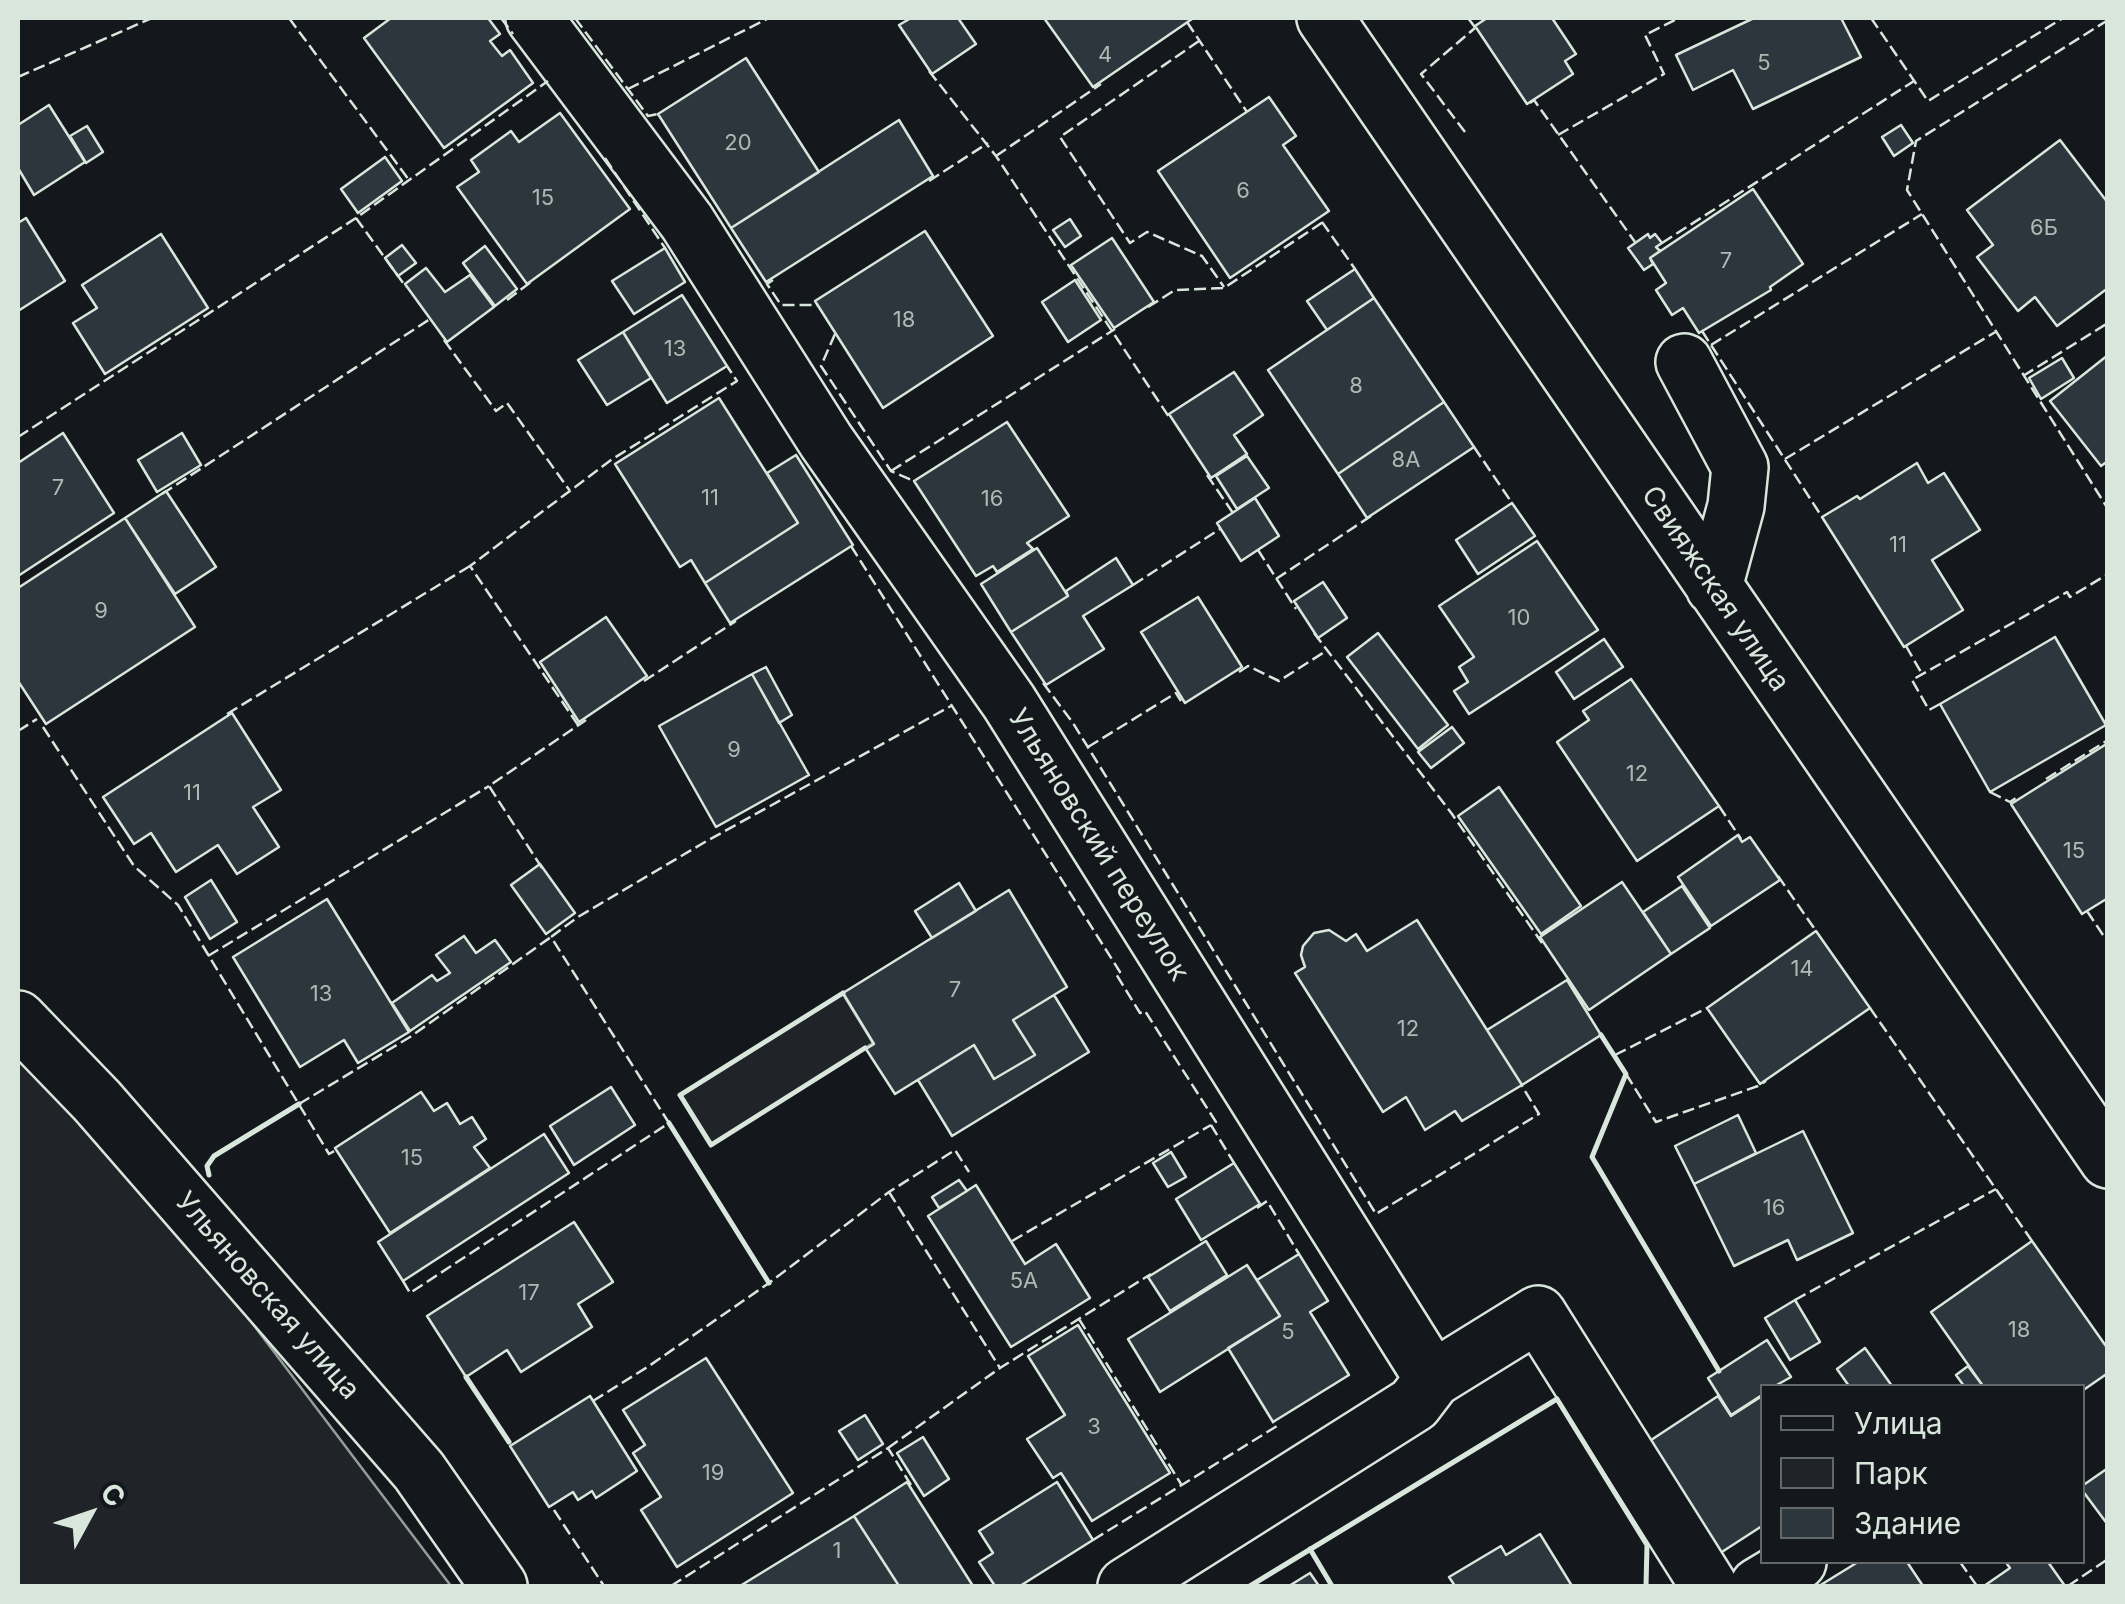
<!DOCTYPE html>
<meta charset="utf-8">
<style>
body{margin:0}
#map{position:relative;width:2125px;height:1604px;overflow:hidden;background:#14181c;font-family:Inter,sans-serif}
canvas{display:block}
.frame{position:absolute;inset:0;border:20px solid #d8e6dc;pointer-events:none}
.legend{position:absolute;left:1760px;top:1384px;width:325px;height:180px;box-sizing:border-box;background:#14181c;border:2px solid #626a69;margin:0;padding:12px 18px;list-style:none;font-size:30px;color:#d8e6dc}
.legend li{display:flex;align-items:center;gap:20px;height:50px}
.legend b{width:50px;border:2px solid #626a69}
.north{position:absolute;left:40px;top:1464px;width:100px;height:100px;-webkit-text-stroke:8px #14181c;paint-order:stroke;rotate:50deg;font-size:28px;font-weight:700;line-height:40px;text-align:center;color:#d8e6dc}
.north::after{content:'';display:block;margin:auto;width:35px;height:45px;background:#d8e6dc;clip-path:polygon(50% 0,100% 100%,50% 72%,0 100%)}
</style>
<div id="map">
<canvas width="2125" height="1604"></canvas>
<div class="frame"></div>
<ul class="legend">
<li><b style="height:12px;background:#14181c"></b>Улица</li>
<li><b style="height:28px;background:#202428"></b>Парк</li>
<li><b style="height:28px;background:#2c363c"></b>Здание</li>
</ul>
<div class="north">С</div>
</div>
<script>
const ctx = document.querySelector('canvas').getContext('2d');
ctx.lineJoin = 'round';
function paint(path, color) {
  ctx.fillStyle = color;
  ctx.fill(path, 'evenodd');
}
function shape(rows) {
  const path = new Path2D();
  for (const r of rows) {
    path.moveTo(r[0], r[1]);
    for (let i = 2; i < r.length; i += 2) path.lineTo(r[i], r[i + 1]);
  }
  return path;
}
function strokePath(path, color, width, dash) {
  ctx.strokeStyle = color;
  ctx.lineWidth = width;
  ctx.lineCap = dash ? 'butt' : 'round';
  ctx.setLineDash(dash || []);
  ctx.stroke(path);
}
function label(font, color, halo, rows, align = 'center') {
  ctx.font = font + ' Inter,sans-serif';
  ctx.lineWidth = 8;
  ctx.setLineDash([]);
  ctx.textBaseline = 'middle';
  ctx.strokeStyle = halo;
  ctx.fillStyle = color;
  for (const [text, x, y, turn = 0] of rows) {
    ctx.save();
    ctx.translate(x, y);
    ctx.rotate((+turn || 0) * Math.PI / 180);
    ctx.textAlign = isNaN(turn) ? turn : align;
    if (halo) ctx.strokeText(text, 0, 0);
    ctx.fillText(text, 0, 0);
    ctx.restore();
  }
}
const green = shape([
 [843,994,873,1043,712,1144,681,1096,843,994],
 [18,1051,169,1213,451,1586,18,1586,18,1051]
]);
paint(green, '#202428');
strokePath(green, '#939e99', 2.5);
const building = shape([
 [391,18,488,18,500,34,490,41,502,56,510,50,533,83,444,148,364,38,391,18],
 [911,18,958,18,976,44,932,74,899,25,911,18],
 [1044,18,1191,18,1192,19,1093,87,1044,18],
 [1487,18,1552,18,1576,54,1565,61,1573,74,1527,104,1475,26,1487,18],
 [1754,18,1841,18,1861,57,1753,109,1733,70,1693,90,1676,55,1754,18],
 [746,58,819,172,731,228,658,114,746,58],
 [1269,97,1296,136,1283,145,1329,211,1230,278,1158,171,1269,97],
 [49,105,85,162,34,195,18,168,18,125,49,105],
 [560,113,630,209,527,284,457,187,479,172,471,160,511,131,519,142,560,113],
 [899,120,933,176,766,282,731,228,899,120],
 [1901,125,1913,143,1894,156,1882,137,1901,125],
 [87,126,103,152,86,163,70,136,87,126],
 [2060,140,2108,203,2108,288,2057,326,2035,297,2018,311,1977,257,1993,245,1967,210,2060,140],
 [385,157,402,181,358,213,341,189,385,157],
 [1753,189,1803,264,1770,287,1771,290,1699,333,1683,308,1672,315,1656,290,1666,283,1650,258,1753,189],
 [26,218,65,281,18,311,18,223,26,218],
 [1070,219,1081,236,1065,247,1053,230,1070,219],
 [925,231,993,336,883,408,815,301,925,231],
 [161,234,208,308,105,374,73,323,97,308,82,285,161,234],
 [1648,234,1650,238,1655,234,1662,243,1656,247,1660,251,1650,258,1653,264,1644,270,1628,248,1648,234],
 [1112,238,1154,302,1114,328,1071,265,1112,238],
 [402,245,416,263,398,276,385,258,402,245],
 [485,246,517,289,495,306,463,263,485,246],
 [665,248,685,282,634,314,612,281,665,248],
 [426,268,445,292,470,275,494,307,447,342,405,284,426,268],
 [1355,269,1374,298,1327,330,1307,301,1355,269],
 [1075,280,1101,320,1068,342,1042,302,1075,280],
 [682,295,727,366,667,403,623,332,682,295],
 [1374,298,1444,402,1338,474,1268,370,1374,298],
 [623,332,651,378,607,405,578,360,623,332],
 [2108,355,2108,461,2101,466,2050,401,2108,355],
 [2062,358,2074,378,2041,399,2029,378,2062,358],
 [1234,372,1263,415,1234,435,1247,454,1211,478,1169,414,1234,372],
 [719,398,798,523,705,583,691,560,680,567,615,464,719,398],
 [1444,402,1474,447,1367,518,1338,474,1444,402],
 [1007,422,1069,516,1027,543,1033,549,997,572,993,566,976,576,914,481,1007,422],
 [63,433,114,513,18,576,18,463,63,433],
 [182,433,201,465,157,492,138,460,182,433],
 [796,455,853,545,730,623,705,583,798,523,767,473,796,455],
 [1247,456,1269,488,1237,509,1216,476,1247,456],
 [1917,463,1928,483,1944,473,1980,530,1932,560,1963,610,1904,647,1822,517,1857,496,1860,499,1917,463],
 [166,491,216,567,175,594,125,518,166,491],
 [1255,498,1279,536,1241,561,1217,523,1255,498],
 [1512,503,1535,536,1478,574,1456,540,1512,503],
 [125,518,195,627,46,724,18,681,18,588,125,518],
 [1537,541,1598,630,1469,714,1454,691,1468,682,1459,667,1474,657,1439,606,1537,541],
 [1037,548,1068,596,1011,632,981,584,1037,548],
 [1116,558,1133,585,1083,616,1104,649,1046,685,1011,632,1068,596,1066,591,1116,558],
 [1323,582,1347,618,1318,638,1294,601,1323,582],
 [1198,597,1242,667,1185,703,1141,632,1198,597],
 [606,617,647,676,579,722,540,662,606,617],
 [1378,633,1448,725,1418,749,1347,657,1378,633],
 [2055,637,2106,725,1990,792,1940,704,2055,637],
 [1604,639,1623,667,1574,699,1556,672,1604,639],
 [766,667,792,715,779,723,752,674,766,667],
 [752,674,809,775,716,827,659,726,752,674],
 [1631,679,1719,806,1637,861,1557,742,1589,720,1583,711,1631,679],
 [232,713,281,790,253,807,279,847,237,874,218,845,176,872,151,833,134,844,103,797,232,713],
 [1452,727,1464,743,1431,768,1418,752,1452,727],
 [2108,743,2108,898,2082,914,2011,804,2108,743],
 [1499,787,1581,906,1541,934,1458,816,1499,787],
 [1738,835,1742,842,1750,837,1780,880,1711,926,1678,877,1738,835],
 [540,864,575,913,546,934,511,885,540,864],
 [211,880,237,922,210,939,185,897,211,880],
 [1622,882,1671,954,1589,1010,1540,937,1622,882],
 [959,883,976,911,932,938,915,911,959,883],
 [1682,886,1710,928,1671,954,1643,912,1682,886],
 [1009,890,1067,987,1013,1020,1035,1055,994,1079,974,1045,895,1094,866,1049,874,1044,843,993,1009,890],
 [327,899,409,1032,358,1063,344,1040,300,1067,233,957,327,899],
 [1417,920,1522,1085,1462,1121,1455,1111,1425,1130,1406,1097,1383,1112,1295,973,1305,967,1301,955,1303,946,1314,933,1329,930,1346,941,1356,934,1367,951,1417,920],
 [1816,931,1870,1008,1760,1084,1707,1008,1816,931],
 [464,936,476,953,495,940,511,962,410,1031,392,1003,432,975,437,981,450,973,436,955,464,936],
 [1567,980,1601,1035,1522,1085,1487,1030,1567,980],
 [1054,995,1089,1052,952,1136,918,1080,974,1045,994,1079,1035,1055,1013,1020,1054,995],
 [611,1087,635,1125,574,1165,550,1126,611,1087],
 [421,1092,434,1111,447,1103,460,1124,472,1117,486,1139,474,1147,490,1168,390,1233,335,1148,421,1092],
 [1738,1115,1756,1153,1694,1184,1675,1146,1738,1115],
 [1803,1131,1853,1233,1797,1260,1788,1240,1734,1266,1694,1184,1803,1131],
 [544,1134,569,1173,403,1281,378,1242,544,1134],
 [1171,1152,1186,1177,1168,1187,1153,1163,1171,1152],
 [1234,1163,1260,1204,1201,1240,1176,1199,1234,1163],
 [959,1180,967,1191,939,1208,932,1197,959,1180],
 [976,1185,1025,1264,1056,1244,1090,1298,1011,1347,928,1216,976,1185],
 [574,1222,613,1282,578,1304,592,1327,521,1372,507,1350,466,1377,427,1316,574,1222],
 [1206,1241,1227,1275,1170,1311,1148,1277,1206,1241],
 [2032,1241,2108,1349,2108,1373,2082,1391,2082,1386,1983,1386,1931,1312,2032,1241],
 [1299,1254,1328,1301,1310,1312,1349,1375,1273,1422,1228,1348,1280,1316,1257,1280,1299,1254],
 [1247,1265,1280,1316,1160,1392,1128,1339,1247,1265],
 [1795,1300,1820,1342,1790,1360,1765,1318,1795,1300],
 [1078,1325,1170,1473,1092,1521,1061,1473,1053,1478,1027,1439,1065,1415,1028,1356,1078,1325],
 [1767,1340,1791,1377,1775,1386,1762,1386,1762,1395,1731,1415,1708,1378,1767,1340],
 [1865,1348,1892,1386,1849,1386,1837,1369,1865,1348],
 [706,1358,793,1493,677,1567,641,1510,661,1497,633,1453,645,1445,623,1410,706,1358],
 [1968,1366,1983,1386,1964,1386,1956,1375,1968,1366],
 [590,1396,637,1471,596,1498,592,1491,578,1500,573,1492,549,1507,510,1446,590,1396],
 [1718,1396,1731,1416,1762,1396,1762,1526,1711,1559,1642,1446,1718,1396],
 [865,1415,883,1444,858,1460,839,1431,865,1415],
 [923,1437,949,1479,924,1496,897,1453,923,1437],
 [2108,1468,2108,1525,2082,1490,2082,1486,2108,1468],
 [907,1482,973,1586,899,1586,854,1516,907,1482],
 [1057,1482,1093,1540,1020,1586,995,1586,979,1562,993,1553,979,1531,1057,1482],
 [854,1516,899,1586,740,1586,854,1516],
 [1540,1534,1572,1586,1455,1586,1449,1577,1501,1546,1506,1555,1540,1534],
 [1858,1562,1907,1562,1923,1586,1819,1586,1858,1562],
 [2010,1562,2048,1562,2065,1586,1984,1586,2010,1568,2007,1564,2010,1562],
 [1310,1573,1319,1586,1289,1586,1310,1573]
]);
paint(building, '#2c363c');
strokePath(building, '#d8e6dc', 2.5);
const minor = shape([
 [534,18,687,222,826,441,1009,702,1433,1379],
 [1325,18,2108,1160],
 [1684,362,1740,467,1736,506,1714,587],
 [18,1019,97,1101,419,1471,499,1586],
 [1126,1586,1414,1404,1433,1379,1538,1314,1709,1586],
 [1758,1586,1798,1562]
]);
strokePath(minor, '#d8e6dc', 60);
strokePath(minor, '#14181c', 55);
strokePath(shape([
 [289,18,409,180],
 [501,18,513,34],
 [575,18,648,116,658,114],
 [1468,18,1477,30],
 [1871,18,1928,101,2063,18],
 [2108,20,1916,141,1907,190,2108,509],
 [1187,22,1247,112],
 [1199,41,1060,137,1130,243,1147,232,1202,256,1224,287],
 [929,71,996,156,1171,420],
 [18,77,152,18],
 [628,89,769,18],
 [1530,103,1534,100,1635,242],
 [1465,132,1421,74,1475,28],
 [1558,135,1664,74,1645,35,1679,18],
 [996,156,1101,84],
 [605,158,665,248],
 [929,181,988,143],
 [356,218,406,287],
 [1322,222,1355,269],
 [1662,243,1914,81],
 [773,280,767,284,781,305,817,305],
 [507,300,531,282],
 [1148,307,1175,290,1224,288,1323,222],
 [1702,331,1822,517],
 [835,334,821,366,891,471,914,481],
 [444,340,496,411,507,403,570,491],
 [1711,345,1922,214],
 [2023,376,2108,323],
 [18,437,356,218,548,81],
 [1474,447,1512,503],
 [1785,459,1997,331],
 [891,471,1115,329],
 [1207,475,1233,513],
 [162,494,430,319],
 [851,546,1120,972,1116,974,1140,1013,1145,1011,1216,1122,1211,1125,1234,1163],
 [1258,550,1296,609],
 [1276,579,1371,516],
 [1133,585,1220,529],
 [1314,633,1452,814,1542,943],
 [1906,646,1922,674],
 [1239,672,1248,666,1279,681,1326,651],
 [644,681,736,621],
 [1043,683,1073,723,1376,1214,1539,1114,1522,1086],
 [1940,704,1929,710,1912,680,2067,592,2070,597,2108,574],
 [227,714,470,566],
 [578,725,470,566,611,460,737,381,727,366],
 [43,727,134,866,178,905,329,1154,336,1150],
 [18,731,37,719],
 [1088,747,1176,693,1181,701],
 [2046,779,2108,740],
 [1990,792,2010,802,2016,798],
 [1719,806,1741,839],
 [542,868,489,786,586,720],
 [1778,876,1816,931],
 [2087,911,2103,935],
 [208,956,489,786],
 [1870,1008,2032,1241],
 [1615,1055,1707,1008],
 [1626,1074,1656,1122,1758,1086,1766,1081],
 [299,1104,410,1037,551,937],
 [889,1192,1000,1368],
 [1257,1208,1267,1201,1299,1254],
 [1012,1241,1211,1125],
 [403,1281,410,1293,669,1123,551,937,578,917,705,842,951,706],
 [1795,1300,1996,1189],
 [1079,1319,1181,1484],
 [593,1401,649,1366,769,1283,889,1192,955,1150,969,1172],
 [888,1448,1000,1368,1151,1274],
 [554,1510,604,1586],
 [1093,1540,1277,1426,1273,1422],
 [1960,1562,1977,1586],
 [671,1586,888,1448,911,1485],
 [2068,1586,2108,1559]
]), '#d8e6dc', 2.5, [12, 5]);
strokePath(shape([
 [843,993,680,1095,711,1145,865,1048],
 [1601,1035,1626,1074,1592,1157,1719,1371],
 [669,1123,769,1283],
 [209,1175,207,1166,214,1156,299,1104],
 [466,1377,509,1442],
 [1310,1549,1332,1586],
 [1250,1586,1557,1399,1647,1545,1646,1586]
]), '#d8e6dc', 5);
label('22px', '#adbab4', null, [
 ["4",1105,55],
 ["5",1764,63],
 ["20",738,143],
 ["6",1243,191],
 ["15",543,198],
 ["6Б",2044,228],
 ["7",1726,261],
 ["18",904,320],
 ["13",675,349],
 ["8",1356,386],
 ["8А",1406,460],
 ["7",58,488],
 ["11",710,498],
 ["16",992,499],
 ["11",1898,545],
 ["9",101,611],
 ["10",1519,618],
 ["9",734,750],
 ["12",1637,774],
 ["11",192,793],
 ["15",2074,851],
 ["14",1802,969],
 ["7",955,990],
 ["13",321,994],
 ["12",1408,1029],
 ["15",412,1158],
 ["16",1774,1208],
 ["5А",1024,1281],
 ["17",529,1293],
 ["18",2019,1330],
 ["5",1288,1332],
 ["3",1094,1427],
 ["19",713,1473],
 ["1",837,1551]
]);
label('28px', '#d8e6dc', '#14181c', [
 ["Свияжская улица",1715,589,56],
 ["Ульяновский переулок",1098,845,58],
 ["Ульяновская улица",267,1296,49]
]);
</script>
